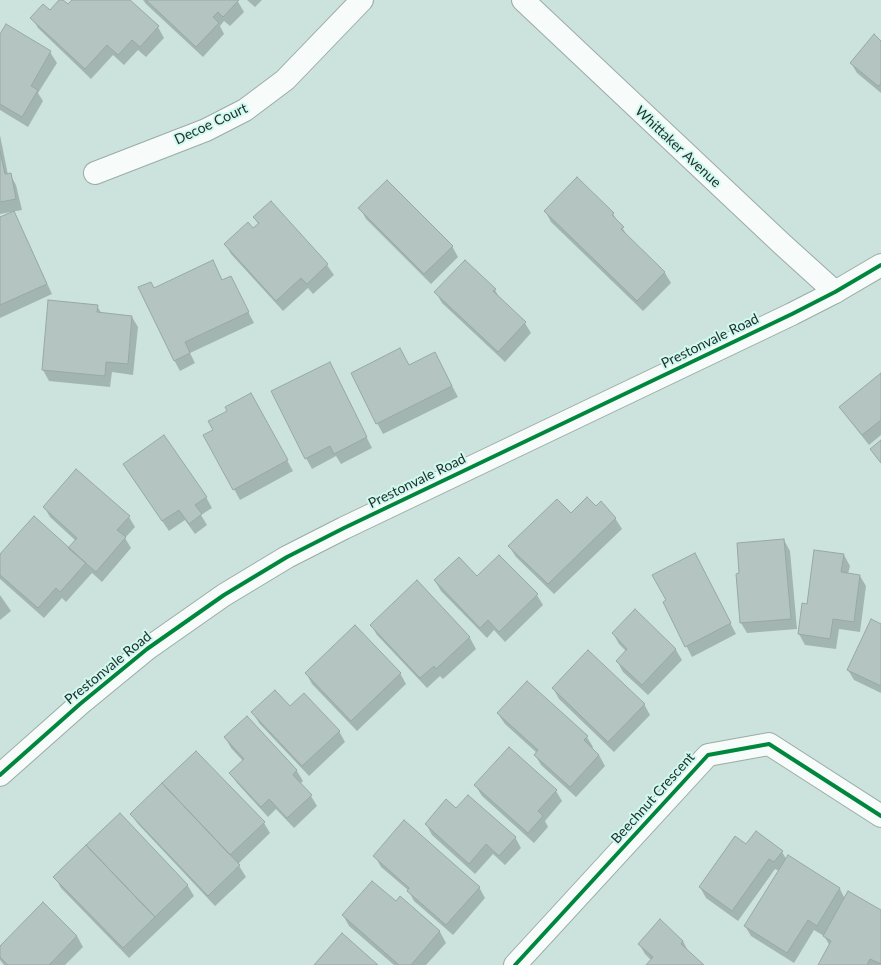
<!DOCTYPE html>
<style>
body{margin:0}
canvas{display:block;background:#cce2dc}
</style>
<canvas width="881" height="965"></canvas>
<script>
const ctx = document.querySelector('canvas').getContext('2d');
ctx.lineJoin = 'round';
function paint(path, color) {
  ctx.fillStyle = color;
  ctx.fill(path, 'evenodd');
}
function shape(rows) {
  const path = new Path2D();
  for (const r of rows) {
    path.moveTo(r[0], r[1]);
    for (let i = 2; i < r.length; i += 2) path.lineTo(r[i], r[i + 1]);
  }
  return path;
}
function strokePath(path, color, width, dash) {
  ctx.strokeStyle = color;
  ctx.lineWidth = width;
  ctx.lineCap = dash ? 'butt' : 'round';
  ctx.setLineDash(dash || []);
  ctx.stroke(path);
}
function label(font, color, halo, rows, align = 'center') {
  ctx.font = font + ' Lato,sans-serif';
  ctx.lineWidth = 4;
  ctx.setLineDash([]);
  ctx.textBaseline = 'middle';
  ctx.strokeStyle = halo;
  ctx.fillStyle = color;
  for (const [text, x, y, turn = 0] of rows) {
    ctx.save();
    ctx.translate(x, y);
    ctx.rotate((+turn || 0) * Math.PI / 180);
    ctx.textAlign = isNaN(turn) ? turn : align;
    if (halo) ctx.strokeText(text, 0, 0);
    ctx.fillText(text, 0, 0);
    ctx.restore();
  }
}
paint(shape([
 [60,0,68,6,73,0,129,0,158,27,164,38,146,57,138,50,124,65,113,55,91,79,38,28,32,18,50,11],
 [143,0,237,0,244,12,230,26,224,21,220,26,224,34,203,57,146,4],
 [247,0,262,0,255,7],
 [6,25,50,52,57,63,38,93,43,101,28,127,0,110,0,36],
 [881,42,881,93,857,73,851,63],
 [0,135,8,175,10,174,16,185,22,210,0,214],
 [271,203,327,265,334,275,313,294,308,288,283,311,231,254,225,244,253,230,259,225,254,218],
 [360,208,452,246,458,257,431,284,366,219],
 [545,211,613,214,629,238,665,273,671,283,643,311,551,222],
 [13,212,19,223,52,294,0,318,0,218],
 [212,261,223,281,236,288,254,323,190,353,195,363,180,371,174,360,154,290],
 [465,261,495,290,501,300,525,323,531,333,505,362,442,303,436,293],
 [97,306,102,314,132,317,138,327,133,375,112,372,110,387,49,381,43,370],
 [435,354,458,397,383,434,377,423,409,366],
 [335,374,372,448,341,464,336,456,312,469,306,458],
 [881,374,881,435,869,445,847,417,841,407],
 [256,404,293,471,240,500,234,489],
 [124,465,206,497,212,508,201,515,207,525,195,534,185,520,169,531],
 [44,507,129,517,135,527,125,538,131,548,102,582,92,573,66,602,62,598,44,618,0,579,0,556,68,549,76,541,50,517],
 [596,508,615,518,622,529,554,594,516,557,509,546,571,514],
 [784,540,790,551,797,629,747,633,741,623],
 [844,555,850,566,848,574,860,576,866,586,860,632,839,629,836,649,805,645,799,634,808,605],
 [700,565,736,634,692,657,664,603],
 [477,578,537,595,543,605,505,642,494,630,487,638,441,591,435,581],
 [417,582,470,638,476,649,443,679,440,676,427,688,377,635,371,625],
 [0,595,11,611,0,620],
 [635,611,676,650,682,660,648,695,623,672,617,661,626,651,619,644,613,633],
 [881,625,881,693,854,680,848,670],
 [306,673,400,673,406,684,357,731,312,684],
 [553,688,644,704,650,715,614,752,559,699],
 [253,713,339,731,345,742,309,776,259,723],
 [498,714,587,737,593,747,592,749,599,755,605,766,576,797,541,765,535,755,537,753,505,724],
 [247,717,297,771,303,781,300,784,311,796,317,806,294,828,276,809,268,817,237,783,230,773,243,761,231,748,225,737],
 [475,785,556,791,562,801,545,821,548,827,534,843,482,796],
 [456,809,515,837,521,848,505,865,493,854,475,874,432,835,426,824],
 [120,814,188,886,194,896,129,958,61,888,55,877],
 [131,814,264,823,270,833,238,864,246,877,215,906,138,824],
 [747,845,782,852,787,860,840,889,845,899,881,911,881,965,819,965,830,946,824,936,814,930,794,963,751,936,745,926,779,871,775,869,738,921,706,898,700,887],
 [375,856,479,887,485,898,453,935,414,901,408,890,381,867],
 [400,898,440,932,446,943,426,965,394,965,349,926,343,915,396,903],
 [77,936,83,947,65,965,4,965,0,960,0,947],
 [683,941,689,953,703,965,647,965,651,960,645,954,639,944]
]), '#0003');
const building = shape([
 [59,0,63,0,68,4,72,0,130,0,159,26,140,47,132,40,118,55,107,45,85,69,30,18,43,4,50,10,59,0],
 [146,0,239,0,223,17,218,12,213,17,219,23,196,47,146,0],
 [6,24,51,51,31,86,38,90,22,117,0,104,0,34,6,24],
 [874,34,881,41,881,84,878,86,850,63,874,34],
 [0,151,5,174,11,173,16,199,0,202,0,151],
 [577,177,614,213,612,215,624,227,621,229,665,272,637,301,544,211,577,177],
 [387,180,453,246,424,274,358,208,387,180],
 [271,201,328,264,307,284,301,278,276,301,224,244,248,222,253,228,259,223,253,217,271,201],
 [14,211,47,284,0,305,0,217,14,211],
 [213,260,222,280,231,276,249,312,185,342,190,353,174,361,138,287,151,282,154,288,213,260],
 [465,260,496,289,493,291,526,322,498,352,434,292,465,260],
 [48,300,98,305,97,312,132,316,128,364,106,362,105,376,42,370,48,300],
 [400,348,409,365,435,352,452,386,376,424,351,373,400,348],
 [330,362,367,437,334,454,330,446,305,459,271,391,330,362],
 [881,373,881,420,862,435,839,407,881,373],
 [251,393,288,460,233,490,203,435,213,430,208,421,227,411,225,407,251,393],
 [164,435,207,497,195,505,202,514,189,524,179,510,162,521,123,464,164,435],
 [881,440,881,463,870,449,881,440],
 [76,469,130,516,117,530,126,537,96,572,68,548,77,538,43,507,76,469],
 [587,497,596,506,601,501,616,518,548,584,508,546,557,499,571,513,587,497],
 [34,516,86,563,60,592,56,588,38,608,0,575,0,554,34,516],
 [784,539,791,619,740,623,736,574,739,573,737,543,784,539],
 [814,550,844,554,841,572,860,575,854,622,833,619,830,639,798,634,802,603,807,604,814,550],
 [695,553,731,623,685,647,663,602,666,600,652,575,695,553],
 [499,555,538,594,499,632,488,620,480,628,434,580,459,557,477,576,499,555],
 [417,580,470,637,436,669,434,666,420,678,370,625,417,580],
 [635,609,676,649,642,685,616,661,627,649,612,633,635,609],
 [871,619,881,624,881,686,847,670,871,619],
 [355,625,401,673,351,721,305,673,355,625],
 [588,650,645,704,608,742,552,688,588,650],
 [527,681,588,736,584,740,599,755,570,787,534,755,538,750,497,713,527,681],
 [275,690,290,706,304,693,340,731,302,766,251,712,275,690],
 [247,716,297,770,293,775,312,795,287,818,269,799,261,807,229,773,244,759,224,737,247,716],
 [509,747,557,790,538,811,543,816,528,833,474,785,509,747],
 [196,751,265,822,230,855,162,783,196,751],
 [162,783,240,865,208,896,130,814,162,783],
 [468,795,516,837,499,856,486,844,469,864,425,824,446,799,456,808,468,795],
 [120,813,188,885,155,917,86,845,120,813],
 [404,820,480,887,446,925,407,891,409,888,373,856,404,820],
 [756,831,783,851,774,862,769,859,732,911,699,887,735,836,746,844,756,831],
 [86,845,155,917,123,948,53,877,86,845],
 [788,855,840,888,817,926,808,920,787,953,744,926,788,855],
 [372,881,396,901,400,896,440,931,411,965,399,965,342,915,372,881],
 [848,891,881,910,881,964,870,959,867,965,818,965,831,941,823,936,848,891],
 [43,902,77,936,49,965,8,965,0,957,0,946,43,902],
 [660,919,683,941,681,944,704,965,646,965,653,957,638,944,660,919],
 [342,933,378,965,314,965,342,933]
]);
paint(building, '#b4c5c1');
strokePath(building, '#98a9a4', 1);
const street = shape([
 [523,0,782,244,835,292],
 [95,173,206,130,245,110,285,80,362,0],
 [515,965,708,755,769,744,881,816]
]);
const secondary = shape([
 [0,775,80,704,147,649,224,595,287,557,344,528,792,314,835,292,881,265]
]);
strokePath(street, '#9aaca7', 24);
strokePath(secondary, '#9aaca7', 24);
strokePath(street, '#f7fbfa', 22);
strokePath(secondary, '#f7fbfa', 22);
strokePath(shape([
 [0,775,80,704,147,649,224,595,287,557,344,528,792,314,835,292,881,265],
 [515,965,708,755,769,744,881,816]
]), '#00873e', 4);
label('14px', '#1e2e2a', '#d0f9ef', [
 ["Decoe Court",211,124,-25],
 ["Whittaker Avenue",678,147,43],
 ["Prestonvale Road",710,341,-26],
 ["Prestonvale Road",417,481,-26],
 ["Prestonvale Road",108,668,-39],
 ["Beechnut Crescent",653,798,-48]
]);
</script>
